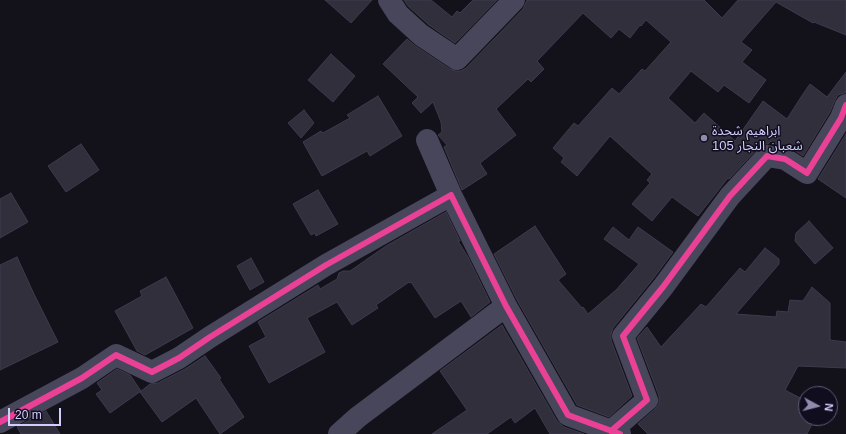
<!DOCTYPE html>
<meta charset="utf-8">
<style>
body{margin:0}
#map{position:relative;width:846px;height:434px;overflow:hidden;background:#13111a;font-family:Arial,sans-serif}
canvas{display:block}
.north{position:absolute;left:798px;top:386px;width:40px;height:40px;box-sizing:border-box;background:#100d1e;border:1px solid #5e5a77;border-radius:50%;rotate:97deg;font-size:11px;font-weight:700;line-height:16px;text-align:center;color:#d2cdfd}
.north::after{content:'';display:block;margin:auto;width:14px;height:18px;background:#8f8bae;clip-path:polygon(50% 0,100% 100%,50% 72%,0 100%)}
.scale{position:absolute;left:8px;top:408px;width:53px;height:18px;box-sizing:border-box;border:2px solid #d2cdfd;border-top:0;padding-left:5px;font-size:12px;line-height:14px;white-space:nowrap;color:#d2cdfd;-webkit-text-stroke:3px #100d1e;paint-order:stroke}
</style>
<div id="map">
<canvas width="846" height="434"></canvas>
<div class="north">N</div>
<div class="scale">20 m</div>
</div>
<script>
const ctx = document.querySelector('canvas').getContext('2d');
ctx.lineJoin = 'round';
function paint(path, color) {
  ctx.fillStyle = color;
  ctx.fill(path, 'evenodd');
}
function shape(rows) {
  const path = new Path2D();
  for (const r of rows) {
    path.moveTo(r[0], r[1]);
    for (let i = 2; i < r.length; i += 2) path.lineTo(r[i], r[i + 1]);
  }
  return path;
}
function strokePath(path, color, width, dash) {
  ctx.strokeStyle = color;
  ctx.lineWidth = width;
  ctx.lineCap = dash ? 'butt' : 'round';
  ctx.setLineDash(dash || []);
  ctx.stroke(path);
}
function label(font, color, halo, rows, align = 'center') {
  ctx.font = font + ' Arial,"Noto Sans Arabic",sans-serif';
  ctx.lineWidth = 3;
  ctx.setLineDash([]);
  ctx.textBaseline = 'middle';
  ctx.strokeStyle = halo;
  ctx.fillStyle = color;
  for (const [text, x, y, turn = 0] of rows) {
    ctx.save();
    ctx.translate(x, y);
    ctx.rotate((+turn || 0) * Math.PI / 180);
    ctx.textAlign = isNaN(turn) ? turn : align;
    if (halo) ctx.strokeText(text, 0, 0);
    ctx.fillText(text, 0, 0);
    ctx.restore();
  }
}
const building = shape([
 [325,0,372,0,351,23,325,0],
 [404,0,431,0,452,17,457,11,460,13,473,0,497,0,455,43,429,25,408,6,404,0],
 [527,0,704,0,722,18,738,0,846,0,846,35,814,22,813,23,776,2,741,42,752,50,742,62,766,80,749,103,724,85,718,92,691,71,668,98,695,123,704,113,735,141,763,101,787,119,803,94,810,84,827,97,846,72,846,93,844,93,838,95,835,100,830,112,803,156,791,148,777,145,771,141,768,144,763,144,758,148,729,179,728,178,698,216,672,197,652,221,632,204,650,183,647,180,652,174,610,136,577,176,561,162,564,158,553,148,574,123,578,126,612,88,619,94,642,69,645,71,671,42,646,20,641,26,640,25,630,38,619,29,611,38,583,13,537,61,544,69,531,82,528,79,496,109,516,135,480,163,487,174,462,190,444,147,447,145,438,135,442,132,441,122,433,102,421,113,412,103,418,97,383,64,407,39,414,45,450,69,456,71,461,71,466,68,523,9,527,0],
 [331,54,355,76,333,102,308,80,331,54],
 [378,96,402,136,370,156,367,151,322,176,303,142,321,131,323,133,350,118,347,115,378,96],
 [304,110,314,123,301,138,288,123,304,110],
 [846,134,846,198,818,179,846,134],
 [81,144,99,170,66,192,48,166,81,144],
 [318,190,338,224,316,236,315,233,311,235,293,204,318,190],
 [11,193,28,222,0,238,0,199,11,193],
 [446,212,460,241,458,241,468,257,490,302,471,317,461,301,435,318,411,282,409,283,409,282,376,305,378,308,352,325,337,302,307,318,325,352,269,383,249,346,266,337,258,322,318,285,320,289,337,279,339,273,343,271,350,271,386,246,446,212],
 [809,221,833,248,815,264,795,241,796,233,809,221],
 [535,226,566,274,558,280,582,308,583,307,588,314,616,290,639,264,604,239,613,227,629,240,638,227,673,252,653,279,613,328,611,334,611,340,632,396,609,417,577,405,517,300,494,254,535,226],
 [765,248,779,259,779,264,736,314,776,317,777,311,788,312,790,300,803,301,812,287,830,303,830,340,846,342,846,368,798,366,785,390,806,401,806,418,812,418,809,423,812,424,807,434,648,434,638,424,655,409,659,404,659,396,637,338,647,327,661,347,701,304,706,307,740,268,745,272,765,248],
 [17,257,34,294,58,342,0,370,0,265,17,257],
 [251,258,264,282,250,290,237,266,251,258],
 [166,277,193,328,145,355,137,351,115,311,142,296,140,291,166,277],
 [502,325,557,421,564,427,584,434,550,434,535,408,515,423,511,417,487,434,432,434,467,410,440,371,502,325],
 [205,356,221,378,219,379,244,417,220,434,196,398,162,422,140,392,150,384,158,383,185,369,205,356],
 [117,369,130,375,141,391,110,413,96,394,102,390,97,383,117,369],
 [46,411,60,434,21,434,17,427,46,411]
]);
paint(building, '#312f3c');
strokePath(building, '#3e3b4e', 1);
strokePath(shape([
 [389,0,398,14,421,35,457,59,514,0],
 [427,140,451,195],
 [0,422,82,378,116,355,152,372,179,358,210,337,326,265,451,195,506,306,568,415,620,434],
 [611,431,647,400,623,336,663,287,730,196,767,156,785,159,807,173,841,118,846,105],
 [339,434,358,417,506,306]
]), '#47465b', 22);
strokePath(shape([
 [0,422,82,378,116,355,152,372,179,358,210,337,326,265,451,195,506,306,568,415,620,434],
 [611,431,647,400,623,336,663,287,730,196,767,156,785,159,807,173,841,118,846,105]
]), '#ea4096', 6);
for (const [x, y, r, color] of [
 [704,138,4,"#8f8bae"]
]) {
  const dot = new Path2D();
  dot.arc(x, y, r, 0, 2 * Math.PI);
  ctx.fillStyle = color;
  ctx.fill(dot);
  strokePath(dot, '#100d1e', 1.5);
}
label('13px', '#d2cdfd', '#100d1e', [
 ["ابراهيم شحدة",712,131],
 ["شعبان النجار 105",712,146]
], 'left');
</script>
